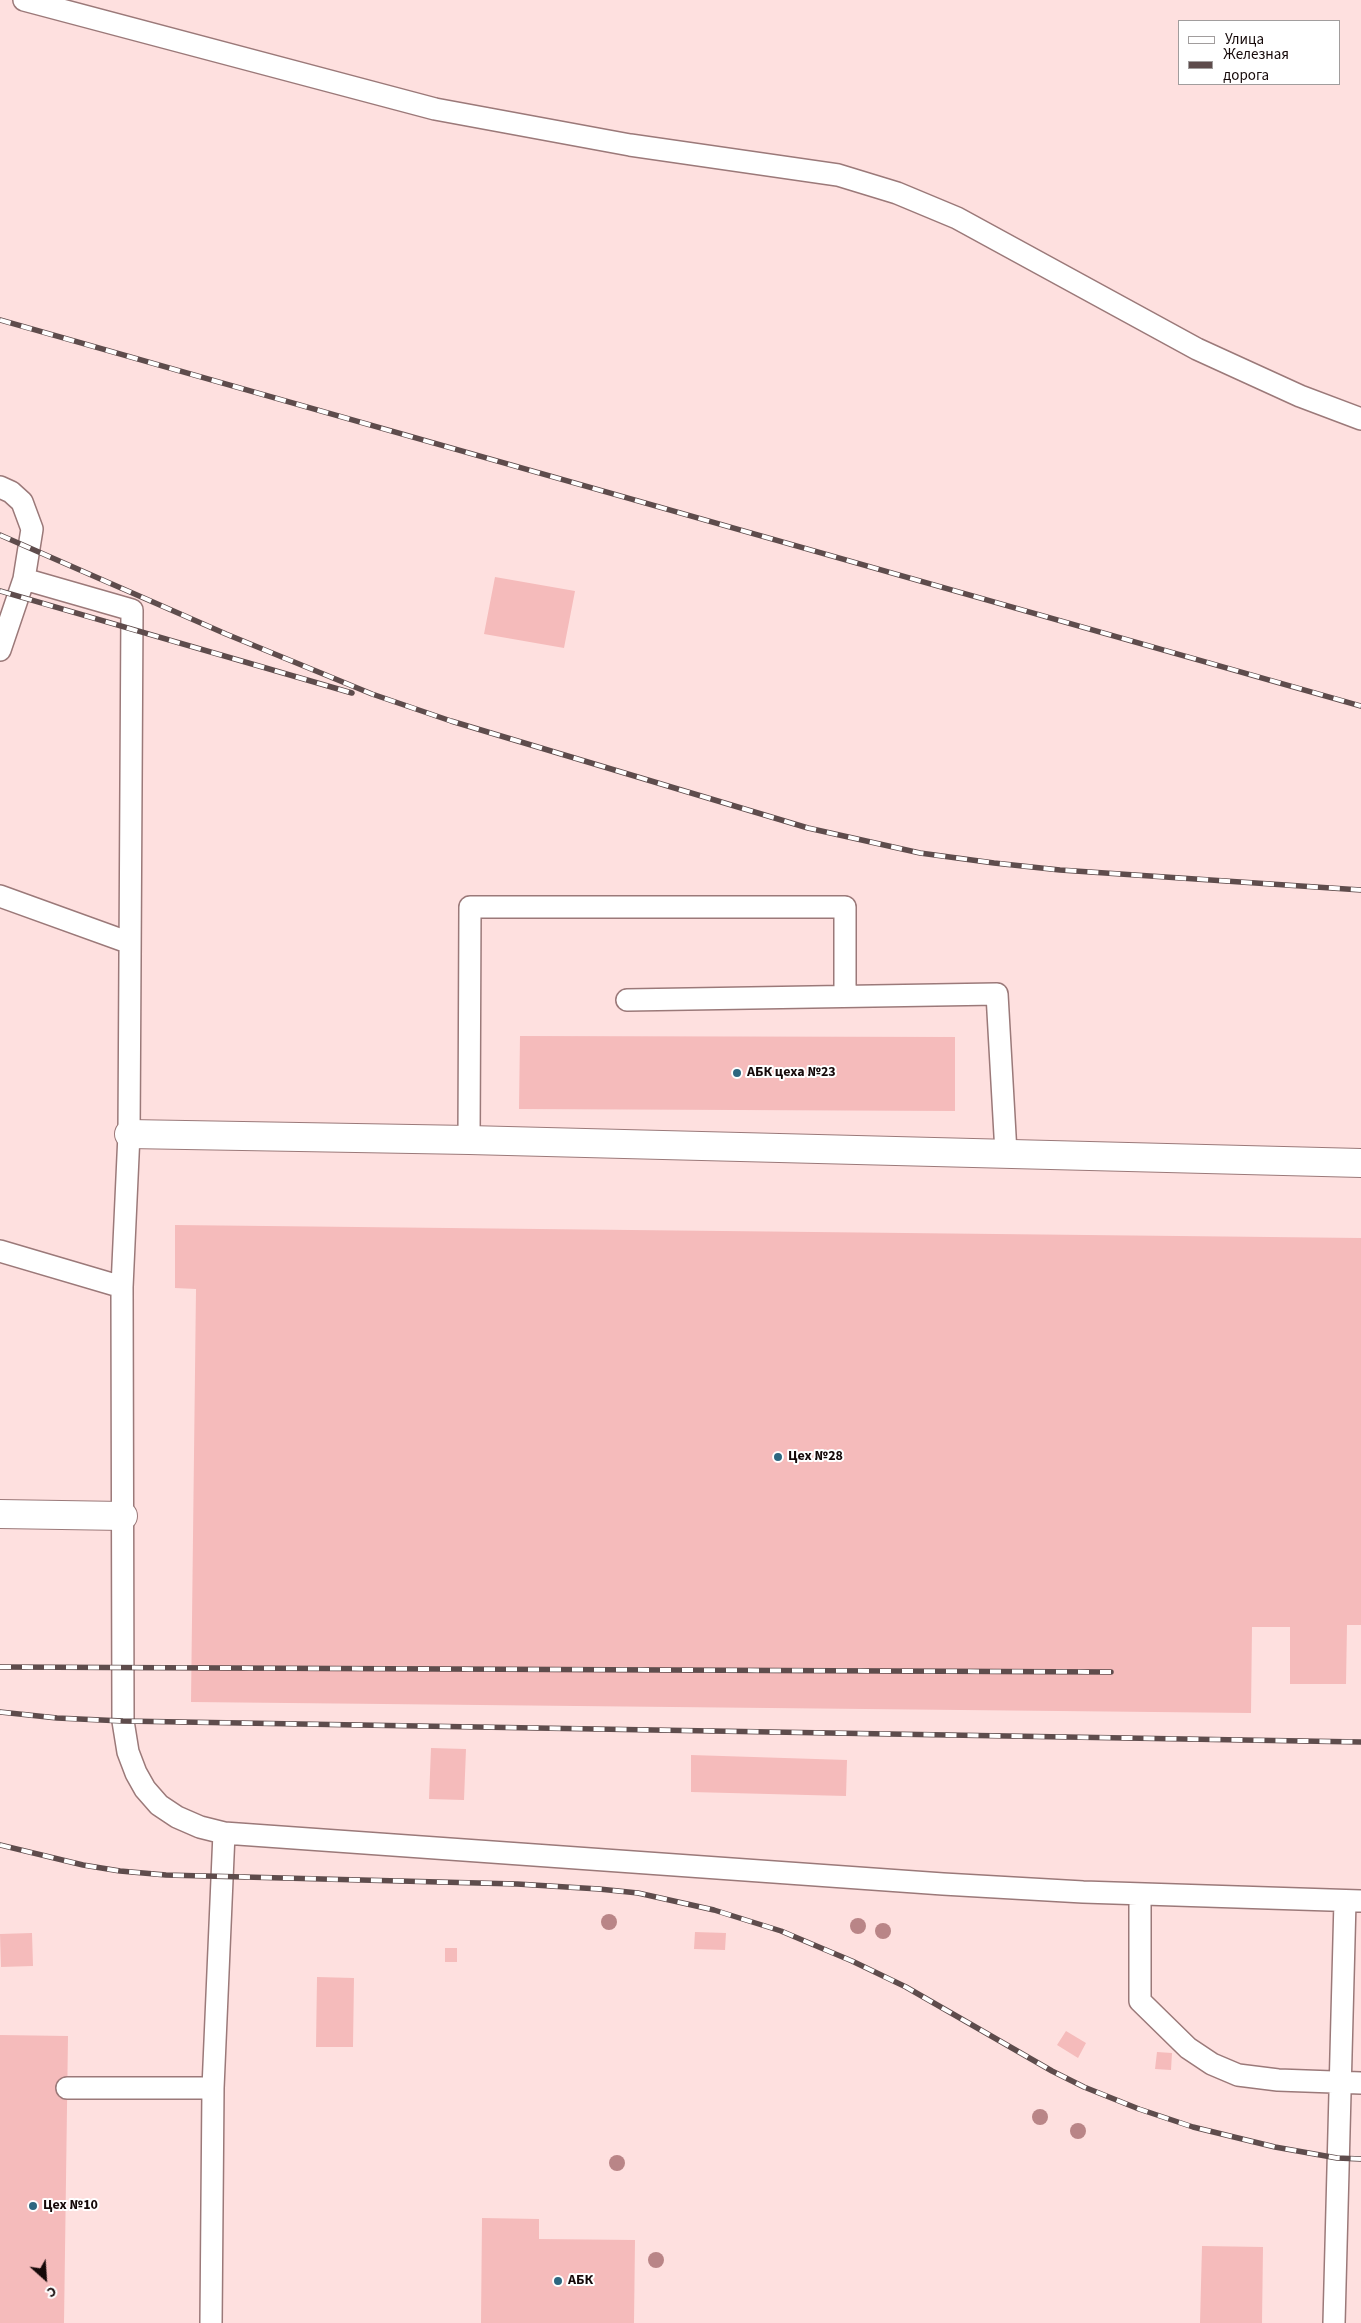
<!DOCTYPE html>
<meta charset="utf-8">
<style>
body{margin:0}
#map{position:relative;width:1361px;height:2323px;overflow:hidden;background:#fee0df;font-family:"Source Sans 3",sans-serif}
canvas{display:block}
.legend{position:absolute;left:1178px;top:20px;width:162px;height:65px;box-sizing:border-box;background:#fff;border:1px solid #a19d9d;margin:0;padding:6px 9px;list-style:none;font-size:15px;color:#150909}
.legend li{display:flex;align-items:center;gap:10px;height:25px}
.legend b{width:25px;border:1px solid #a19d9d}
.north{position:absolute;left:20px;top:2253px;width:50px;height:50px;-webkit-text-stroke:4px #fff;paint-order:stroke;rotate:154deg;font-size:14px;font-weight:700;line-height:20px;text-align:center;color:#150909}
.north::after{content:'';display:block;margin:auto;width:18px;height:22px;background:#150909;clip-path:polygon(50% 0,100% 100%,50% 72%,0 100%)}
</style>
<div id="map">
<canvas width="1361" height="2323"></canvas>
<ul class="legend">
<li><b style="height:6px;background:#fff"></b>Улица</li>
<li><b style="height:6px;background:#5e4c4c"></b>Железная дорога</li>
</ul>
<div class="north">С</div>
</div>
<script>
const ctx = document.querySelector('canvas').getContext('2d');
ctx.lineJoin = 'round';
function paint(path, color) {
  ctx.fillStyle = color;
  ctx.fill(path, 'evenodd');
}
function shape(rows) {
  const path = new Path2D();
  for (const r of rows) {
    path.moveTo(r[0], r[1]);
    for (let i = 2; i < r.length; i += 2) path.lineTo(r[i], r[i + 1]);
  }
  return path;
}
function strokePath(path, color, width, dash) {
  ctx.strokeStyle = color;
  ctx.lineWidth = width;
  ctx.lineCap = dash ? 'butt' : 'round';
  ctx.setLineDash(dash || []);
  ctx.stroke(path);
}
function label(font, color, halo, rows, align = 'center') {
  ctx.font = font + ' "Source Sans 3",sans-serif';
  ctx.lineWidth = 4;
  ctx.setLineDash([]);
  ctx.textBaseline = 'middle';
  ctx.strokeStyle = halo;
  ctx.fillStyle = color;
  for (const [text, x, y, turn = 0] of rows) {
    ctx.save();
    ctx.translate(x, y);
    ctx.rotate((+turn || 0) * Math.PI / 180);
    ctx.textAlign = isNaN(turn) ? turn : align;
    if (halo) ctx.strokeText(text, 0, 0);
    ctx.fillText(text, 0, 0);
    ctx.restore();
  }
}
paint(shape([
 [495,577,575,591,564,648,484,634],
 [520,1036,955,1037,955,1111,519,1109],
 [175,1225,1361,1238,1361,1625,1347,1625,1346,1684,1290,1684,1290,1627,1252,1627,1251,1713,191,1702,196,1289,175,1288],
 [431,1748,466,1749,464,1800,429,1799],
 [691,1755,847,1760,846,1796,691,1792],
 [695,1932,726,1933,725,1950,694,1949],
 [32,1933,33,1966,1,1967,0,1934],
 [445,1948,457,1948,457,1962,445,1962],
 [317,1977,354,1978,353,2047,316,2047],
 [1066,2031,1086,2043,1078,2058,1057,2045],
 [0,2035,68,2036,64,2323,0,2323],
 [1157,2052,1172,2053,1171,2070,1155,2069],
 [482,2218,539,2219,539,2239,635,2240,634,2323,481,2323],
 [1202,2246,1263,2247,1262,2323,1200,2323]
]), '#f5bbbb');
const service = shape([
 [24,0,435,109,630,145,838,175,897,193,957,218,1197,349,1300,396,1361,419],
 [0,487,11,492,22,502,32,529,24,579,0,650],
 [24,579,132,610,129,1134,122,1287,123,1721,128,1752,136,1773,145,1789,159,1805,177,1817,200,1827,224,1833,943,1884,1083,1892,1361,1901],
 [0,896,130,943],
 [627,1000,997,994,1006,1153],
 [469,1140,470,907,845,907,845,996],
 [0,1251,122,1287],
 [1140,1894,1140,2001,1188,2048,1212,2064,1238,2075,1278,2080,1361,2083],
 [67,2088,213,2088],
 [211,2323,213,2088,224,1833],
 [1334,2323,1345,1901]
]);
const minor = shape([
 [129,1134,469,1140,1361,1163],
 [0,1514,123,1516]
]);
strokePath(service, '#9b7979', 24);
strokePath(minor, '#9b7979', 30);
strokePath(service, '#fff', 21);
strokePath(minor, '#fff', 28);
const rail = shape([
 [0,320,1361,706],
 [0,535,226,634,372,694,451,721,808,828,920,853,994,863,1060,870,1361,890],
 [0,591,352,693],
 [0,1667,1111,1672],
 [0,1712,57,1718,123,1721,1361,1742],
 [0,1845,83,1865,120,1871,166,1875,517,1884,599,1889,638,1893,714,1910,781,1931,852,1961,906,1987,1052,2071,1084,2087,1139,2109,1193,2127,1275,2147,1337,2158,1361,2159]
]);
strokePath(rail, '#5e4c4c', 5.5);
strokePath(rail, '#fff', 4, [11]);
ctx.fillStyle = '#b98587';
for (const [x, y] of [
 [609,1922],
 [858,1926],
 [883,1931],
 [1040,2117],
 [1078,2131],
 [617,2163],
 [656,2260]
]) {
  ctx.beginPath();
  ctx.arc(x, y, 8, 0, 2 * Math.PI);
  ctx.fill();
}
for (const [x, y, r, color] of [
 [737,1073,5,"#2d6780"],
 [778,1457,5,"#2d6780"],
 [33,2206,5,"#2d6780"],
 [558,2281,5,"#2d6780"]
]) {
  const dot = new Path2D();
  dot.arc(x, y, r, 0, 2 * Math.PI);
  ctx.fillStyle = color;
  ctx.fill(dot);
  strokePath(dot, '#fff', 2);
}
label('bold 14px', '#150909', '#fff', [
 ["АБК цеха №23",747,1073],
 ["Цех №28",788,1457],
 ["Цех №10",43,2206],
 ["АБК",568,2281]
], 'left');
</script>
